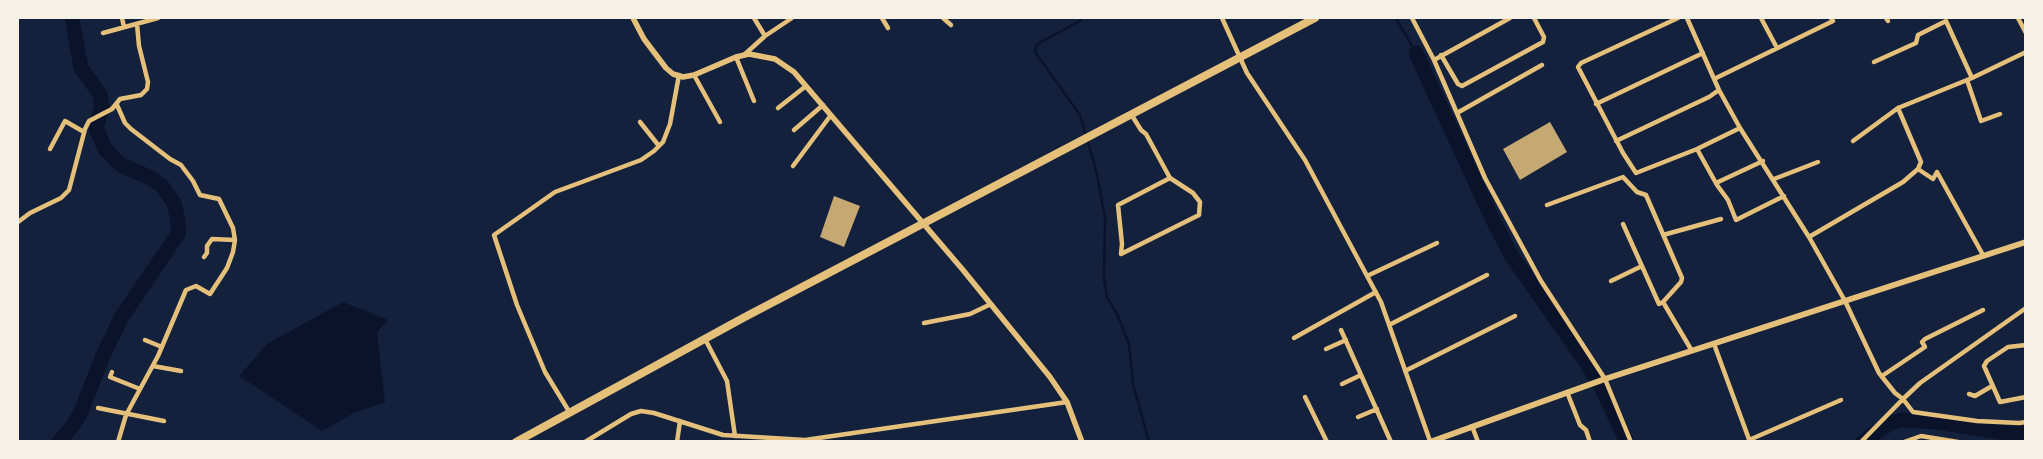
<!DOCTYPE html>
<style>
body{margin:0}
#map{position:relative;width:2043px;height:459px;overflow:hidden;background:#14213d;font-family:Karla,sans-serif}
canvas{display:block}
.frame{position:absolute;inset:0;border:19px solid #f6f1e7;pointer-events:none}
</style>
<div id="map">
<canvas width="2043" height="459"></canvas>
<div class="frame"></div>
</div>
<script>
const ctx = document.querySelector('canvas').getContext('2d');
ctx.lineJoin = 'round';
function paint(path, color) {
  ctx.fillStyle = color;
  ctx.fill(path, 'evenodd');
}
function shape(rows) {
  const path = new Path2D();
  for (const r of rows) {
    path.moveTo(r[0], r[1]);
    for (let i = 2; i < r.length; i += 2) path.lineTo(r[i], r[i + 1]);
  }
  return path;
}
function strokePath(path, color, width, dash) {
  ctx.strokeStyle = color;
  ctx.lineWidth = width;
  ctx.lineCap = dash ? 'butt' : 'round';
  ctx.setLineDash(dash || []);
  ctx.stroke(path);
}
paint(shape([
 [343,302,388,320,377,332,385,402,354,413,322,431,239,376,267,344]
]), '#0b132b');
strokePath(shape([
 [1082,18,1080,21,1039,43,1036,46,1035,52,1080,115,1096,170,1105,218,1104,279,1107,297,1118,316,1129,344,1133,384,1149,442],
 [1396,18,1416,53]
]), '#0b132b', 2.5);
strokePath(shape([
 [1416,53,1493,220,1511,255,1588,365,1602,389,1627,442],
 [59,442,73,425,80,414,102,358,121,318,178,234,178,220,174,203,162,186,151,178,121,165,105,149,96,128,102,106,100,94,81,68,72,18],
 [1863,442,1890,423,1903,420,1937,422,2006,433,2026,433]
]), '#0b132b', 15);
paint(shape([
 [1550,122,1567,152,1520,180,1503,149],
 [834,196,860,206,844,247,820,237]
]), '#c6a872');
strokePath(shape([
 [122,18,124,27],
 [754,18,765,36],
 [882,18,888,28],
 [943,18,951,25],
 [1222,18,1247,73,1305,160,1381,302,1430,441],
 [1412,18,1434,60,1485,178,1541,281,1605,379,1631,442],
 [1678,18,1581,63,1578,67,1623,153,1636,173,1697,149,1740,128],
 [1687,18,1719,90,1740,128,1809,237,1845,301,1879,373,1895,393,1903,399,1920,383,2026,308],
 [1761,18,1777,48],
 [1886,18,1888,21],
 [2018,18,2026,33],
 [103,33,158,18],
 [744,55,765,36,792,18],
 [1441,55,1458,84,1462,86,1543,42,1544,37,1534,18],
 [736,57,754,101],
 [1434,60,1510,18],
 [1874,62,1916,43,1918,35,1946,21,1972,78],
 [694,75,720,122],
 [1714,79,1833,21,1831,18],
 [1967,80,1981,121,2000,114],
 [1596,104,1703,53],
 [117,105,125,123,131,129,170,159,181,165,193,181,200,195,219,199,233,228,235,240,233,252,227,268,210,294,196,286,186,290,158,356,126,415,118,442],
 [778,108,806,86],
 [1457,113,1542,65],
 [1131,114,1141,130,1146,134,1170,178,1193,193,1200,202,1199,215,1121,254,1122,244,1118,205,1170,178],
 [640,122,659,146],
 [794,130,823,105],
 [1616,141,1709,97,1719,90],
 [1853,141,1898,108],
 [50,149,65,121,84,132],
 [1697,149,1717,185,1728,200,1736,220,1784,196],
 [793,166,831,115],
 [1918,169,1933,179,1937,172,1983,255],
 [1774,179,1818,162],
 [1716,183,1763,161],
 [1547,205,1623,177,1637,192,1646,195,1682,278,1681,282,1663,302,1692,351],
 [18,222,30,213,61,198,69,190,85,129,89,121,112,109,120,99,141,95,147,89,148,82,139,46,137,24],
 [1623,224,1659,304,1663,302],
 [1663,235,1721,219],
 [1809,237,1903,182,1918,169,1921,162,1898,108,1972,78,2026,52],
 [204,257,207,253,207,246,212,239,235,240],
 [1367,276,1437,243],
 [1611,281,1642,266],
 [924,323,970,314,991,304],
 [1389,325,1487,275],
 [1341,330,1391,442],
 [1294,338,1376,292],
 [705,339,727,381,735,436],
 [145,340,162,347],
 [1714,344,1750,442],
 [2026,345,2008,347,1987,361,1984,366,2000,402,2026,397],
 [1326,349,1346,340],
 [153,366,181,371],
 [1405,371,1515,316],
 [112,372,110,377,140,389],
 [1882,376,1925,347,1922,342,1925,339,1983,310],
 [1342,384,1361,375],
 [1567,392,1580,425,1586,430,1590,442],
 [1969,394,1975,396,1992,386],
 [1305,397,1327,442],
 [98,408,164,421],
 [570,413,545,372,517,305,494,235,555,192,641,160,654,151,663,142,670,124,679,75],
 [1358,417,1377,409],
 [1472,426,1478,442],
 [1749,440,1841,400],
 [585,442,631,414,641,411,654,413,723,435,805,440,1067,402],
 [677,442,680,421],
 [1861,442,1903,399,1913,412,1977,421,2019,423,2026,422],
 [1904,442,1921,436,1958,442]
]), '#e5c07b', 4.5);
strokePath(shape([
 [633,18,644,39,666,68,673,74,683,77,694,75,736,57,749,54,775,59,794,72,963,270,1050,377,1067,402,1082,442]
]), '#e5c07b', 5.5);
strokePath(shape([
 [1430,442,1605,379,2026,242]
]), '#e5c07b', 6);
strokePath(shape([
 [516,442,743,318,1315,18]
]), '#e5c07b', 8);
</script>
